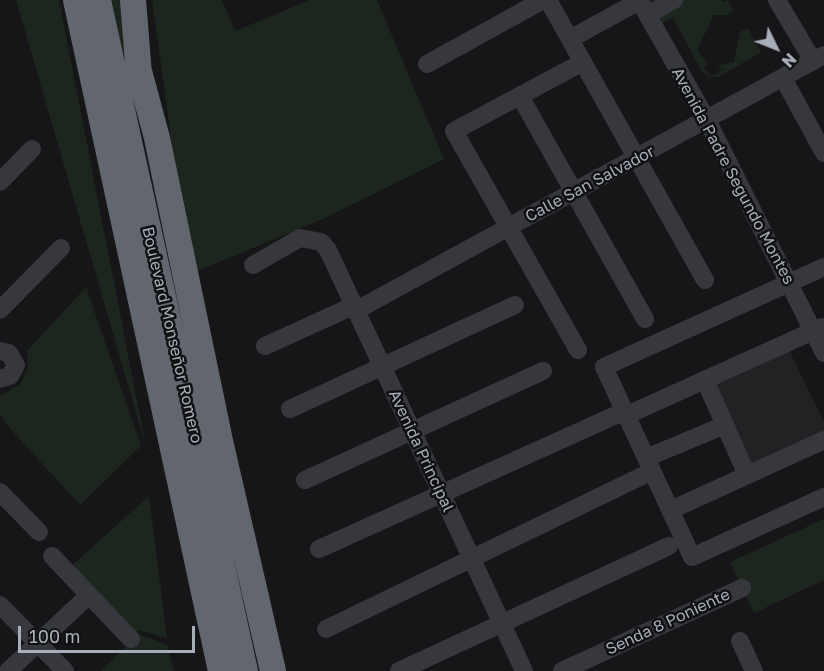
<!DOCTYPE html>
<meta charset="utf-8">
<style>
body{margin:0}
#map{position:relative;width:824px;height:671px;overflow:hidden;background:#161618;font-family:"Golos Text",sans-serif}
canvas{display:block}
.north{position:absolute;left:746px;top:18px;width:60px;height:60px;-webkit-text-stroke:4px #111113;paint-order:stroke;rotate:133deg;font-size:16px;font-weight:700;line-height:24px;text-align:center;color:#a7aeb9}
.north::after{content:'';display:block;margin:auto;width:21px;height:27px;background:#a7aeb9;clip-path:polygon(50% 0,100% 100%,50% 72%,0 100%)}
.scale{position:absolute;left:18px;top:626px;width:177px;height:27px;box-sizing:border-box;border:3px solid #a7aeb9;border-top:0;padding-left:8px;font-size:18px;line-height:21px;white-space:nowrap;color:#a7aeb9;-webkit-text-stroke:4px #111113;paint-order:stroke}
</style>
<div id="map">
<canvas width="824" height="671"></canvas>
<div class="north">N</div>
<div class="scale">100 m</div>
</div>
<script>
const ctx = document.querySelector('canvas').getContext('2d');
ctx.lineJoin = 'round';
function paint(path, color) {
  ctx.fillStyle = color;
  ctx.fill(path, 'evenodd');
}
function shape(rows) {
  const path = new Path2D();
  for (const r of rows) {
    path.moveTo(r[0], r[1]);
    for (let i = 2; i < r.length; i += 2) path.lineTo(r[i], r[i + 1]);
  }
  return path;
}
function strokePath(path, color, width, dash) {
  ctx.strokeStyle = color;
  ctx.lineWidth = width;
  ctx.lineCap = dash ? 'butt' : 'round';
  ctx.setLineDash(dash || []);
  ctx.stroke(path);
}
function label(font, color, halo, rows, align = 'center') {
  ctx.font = font + ' "Golos Text",sans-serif';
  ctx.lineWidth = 5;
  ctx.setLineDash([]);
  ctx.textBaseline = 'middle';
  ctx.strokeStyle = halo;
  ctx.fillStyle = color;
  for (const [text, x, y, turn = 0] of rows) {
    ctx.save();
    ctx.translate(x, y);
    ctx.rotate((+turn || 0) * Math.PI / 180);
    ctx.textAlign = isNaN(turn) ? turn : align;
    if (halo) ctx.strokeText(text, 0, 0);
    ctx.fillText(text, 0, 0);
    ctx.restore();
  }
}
paint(shape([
 [787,346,824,422,824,437,749,472,708,381]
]), '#222225');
paint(shape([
 [16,0,59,0,146,447],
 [111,0,126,0,136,113],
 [152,0,222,0,235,31,310,0,377,0,444,159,325,218,190,274],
 [683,0,722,0,724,2,728,0,733,11,727,15,714,15,697,50,708,64,704,69,711,76,720,72,721,69,717,66,734,62,740,32,748,28,761,52,719,77,709,77,701,70,673,18,660,25,655,15],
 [86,287,141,446,80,505,5,423,0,414,0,396,20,384,28,368,27,351],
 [149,496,167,638,139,630,134,634,70,567],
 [824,519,824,580,754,613,730,562],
 [139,634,167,645,174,671,101,671]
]), '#1d261e');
strokePath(shape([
 [548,0,705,280],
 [639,0,707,120,824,353],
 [777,0,813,61],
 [647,15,674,0],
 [570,39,639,1],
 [427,64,543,0],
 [783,78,824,153],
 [520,96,645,319],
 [0,182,32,149],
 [253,265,300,238,321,242,328,250,524,671],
 [824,267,604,367,692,557,824,497],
 [0,310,61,248],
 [355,311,824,55],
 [265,346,353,306],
 [578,350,454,131,583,62],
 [0,351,9,353,16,365,10,376,0,379],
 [705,380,747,475],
 [290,409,515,305],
 [625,416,822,327],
 [646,458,725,425],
 [305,480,543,371],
 [0,492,39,532],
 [671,510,824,440],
 [319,549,616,415],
 [52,556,131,639],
 [0,605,65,671],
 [326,629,642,476],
 [740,641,754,671],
 [8,671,89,595],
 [399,671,669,546],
 [562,671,742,588]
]), '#36383d', 18);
strokePath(shape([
 [76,0,221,671],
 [98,0,245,671],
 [133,0,140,87],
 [139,71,157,138,220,441,273,671]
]), '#62666f', 26);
label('16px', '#a7aeb9', '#111113', [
 ["Avenida Padre Segundo Montes",733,176,62],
 ["Calle San Salvador",590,184,-28],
 ["Boulevard Monseñor Romero",172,335,77],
 ["Avenida Principal",421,451,65],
 ["Senda 8 Poniente",668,622,-25]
]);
</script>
